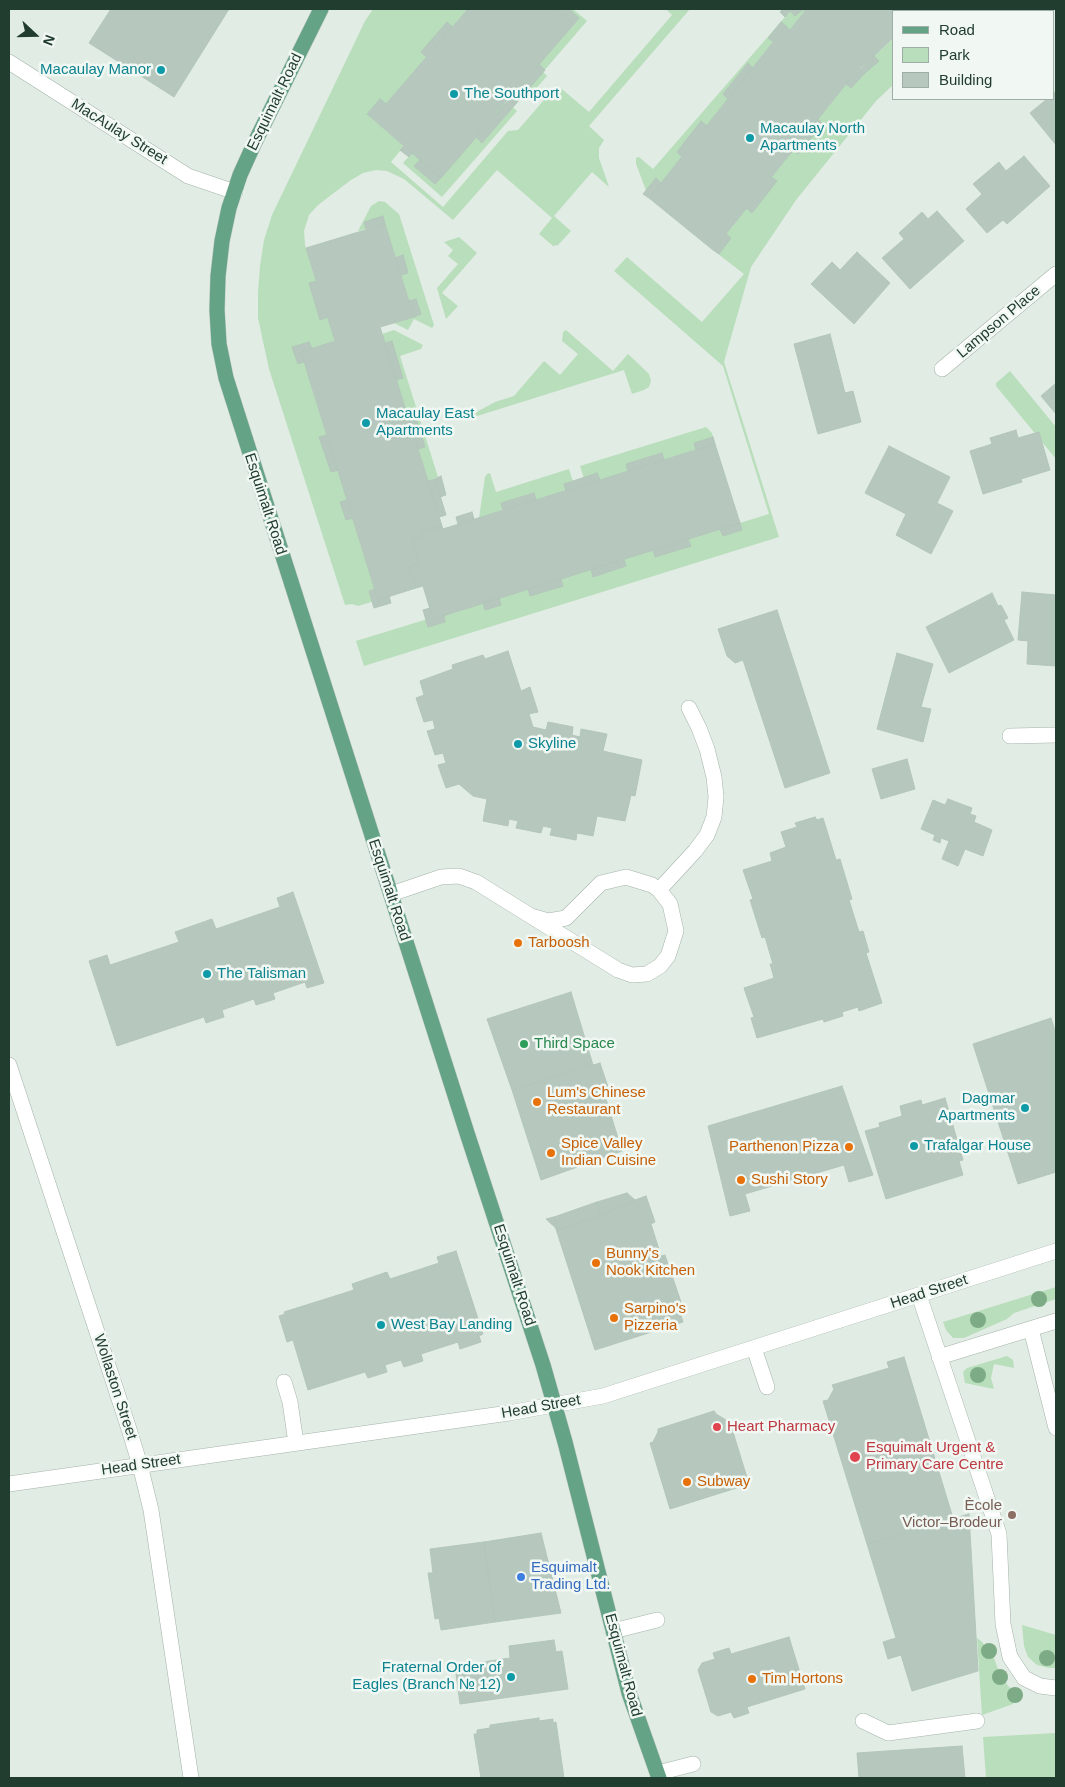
<!DOCTYPE html>
<meta charset="utf-8">
<style>
body{margin:0}
#map{position:relative;width:1065px;height:1787px;overflow:hidden;background:#e1ece4;font-family:Arial,sans-serif}
canvas{display:block}
.frame{position:absolute;inset:0;border:10px solid #213d2f;pointer-events:none}
.legend{position:absolute;left:892px;top:10px;width:162px;height:90px;box-sizing:border-box;background:#f1f8f3;border:1px solid #9eada5;margin:0;padding:6px 9px;list-style:none;font-size:15px;color:#213d2f}
.legend li{display:flex;align-items:center;gap:10px;height:25px}
.legend b{width:25px;border:1px solid #9eada5}
.north{position:absolute;left:10px;top:10px;width:50px;height:50px;-webkit-text-stroke:4px #f1f8f3;paint-order:stroke;rotate:111deg;font-size:14px;font-weight:700;line-height:20px;text-align:center;color:#213d2f}
.north::after{content:'';display:block;margin:auto;width:18px;height:22px;background:#213d2f;clip-path:polygon(50% 0,100% 100%,50% 72%,0 100%)}
</style>
<div id="map">
<canvas width="1065" height="1787"></canvas>
<div class="frame"></div>
<ul class="legend">
<li><b style="height:6px;background:#64a385"></b>Road</li>
<li><b style="height:14px;background:#b9debb"></b>Park</li>
<li><b style="height:14px;background:#b6c7bd"></b>Building</li>
</ul>
<div class="north">N</div>
</div>
<script>
const ctx = document.querySelector('canvas').getContext('2d');
ctx.lineJoin = 'round';
function paint(path, color) {
  ctx.fillStyle = color;
  ctx.fill(path, 'evenodd');
}
function shape(rows) {
  const path = new Path2D();
  for (const r of rows) {
    path.moveTo(r[0], r[1]);
    for (let i = 2; i < r.length; i += 2) path.lineTo(r[i], r[i + 1]);
  }
  return path;
}
function strokePath(path, color, width, dash) {
  ctx.strokeStyle = color;
  ctx.lineWidth = width;
  ctx.lineCap = dash ? 'butt' : 'round';
  ctx.setLineDash(dash || []);
  ctx.stroke(path);
}
function label(font, color, halo, rows, align = 'center') {
  ctx.font = font + ' Arial,sans-serif';
  ctx.lineWidth = 5;
  ctx.setLineDash([]);
  ctx.textBaseline = 'middle';
  ctx.strokeStyle = halo;
  ctx.fillStyle = color;
  for (const [text, x, y, turn = 0] of rows) {
    ctx.save();
    ctx.translate(x, y);
    ctx.rotate((+turn || 0) * Math.PI / 180);
    ctx.textAlign = isNaN(turn) ? turn : align;
    if (halo) ctx.strokeText(text, 0, 0);
    ctx.fillText(text, 0, 0);
    ctx.restore();
  }
}
paint(shape([
 [373,9,468,9,373,119,404,146,391,162,443,207,508,131,518,130,557,85,589,112,672,15,666,9,690,9,589,126,604,140,599,148,599,158,609,187,592,172,554,216,571,231,558,245,553,246,539,234,552,218,497,170,453,220,404,179,387,171,376,170,363,173,351,180,318,205,309,215,304,231,305,245,335,341,301,352,378,600,358,606,352,604,345,605,269,369,258,318,258,292,260,266,264,240,272,215,365,21],
 [556,9,573,9,587,21,543,72,547,76,526,100,515,91,573,24],
 [792,9,804,9,805,11,790,30,786,27,649,198,636,164,636,158,639,157,653,169],
 [925,9,975,9,972,11,922,11],
 [894,38,894,84,876,101,796,200,751,267,724,362,779,537,364,666,356,641,769,514,723,366,614,271,627,257,702,322,744,274,713,250,851,78],
 [507,102,517,111,442,197,403,163,412,153],
 [379,201,385,202,399,214,434,325,432,328,414,319,408,330,394,323,414,316,385,224,358,231,371,206],
 [459,237,477,253,442,293,458,306,446,319,437,288,458,264,448,256,453,250,444,242],
 [394,330,423,345,421,349,400,356,438,477,428,481,382,334],
 [566,330,613,371,628,354,649,374,651,381,649,387,644,390,632,394,624,370,474,417,473,414,495,402,514,396,544,361,560,375,578,354,562,341,563,332],
 [1010,371,1056,427,1056,459,996,386,996,383],
 [706,427,712,433,715,444,586,485,580,466],
 [569,469,575,488,479,518,485,477,487,474,490,473,496,492],
 [1056,1287,1056,1299,1014,1313,1007,1319,964,1338,953,1338,946,1330,943,1322],
 [1007,1356,1013,1360,1014,1368,994,1364,991,1378,994,1389,965,1383,963,1372,967,1368],
 [1022,1625,1056,1635,1056,1668,1049,1668,1037,1665,1028,1657,1024,1646],
 [977,1638,982,1642,994,1658,999,1672,1008,1686,1018,1694,1013,1704,982,1715],
 [1056,1733,1056,1778,986,1778,983,1737]
]), '#b9debb');
const building = shape([
 [111,9,229,9,174,97,89,43,111,9],
 [468,9,556,9,574,24,441,178,412,153,409,157,405,154,400,150,404,146,373,119,468,9],
 [556,9,569,9,579,18,574,24,556,9],
 [783,9,804,9,795,16,790,11,785,17,780,12,783,9],
 [804,9,925,9,922,11,894,11,894,37,851,78,713,250,649,198,786,26,790,30,805,11,804,9],
 [925,9,935,9,932,11,922,11,925,9],
 [447,22,453,27,426,57,421,52,447,22],
 [781,22,786,26,774,42,768,38,781,22],
 [874,56,879,61,864,74,859,69,874,56],
 [748,63,753,68,728,99,723,94,748,63],
 [539,64,545,70,527,91,520,85,539,64],
 [859,69,864,74,851,88,846,84,859,69],
 [520,85,527,91,500,122,493,116,520,85],
 [1056,91,1056,145,1030,113,1047,99,1054,99,1054,93,1056,91],
 [380,99,386,104,373,119,367,114,380,99],
 [493,116,500,122,482,143,476,137,493,116],
 [818,119,823,124,798,154,793,150,818,119],
 [701,121,707,126,682,157,677,152,701,121],
 [1024,156,1050,186,1007,224,1003,220,987,233,966,209,982,194,973,184,999,162,1006,171,1024,156],
 [420,160,441,178,435,184,414,166,420,160],
 [771,177,777,181,752,213,746,208,771,177],
 [656,178,661,183,649,198,643,194,656,178],
 [937,211,964,241,910,289,882,258,904,239,899,233,922,212,928,219,937,211],
 [383,216,385,224,366,229,364,222,383,216],
 [385,224,414,317,380,327,442,526,421,532,422,536,412,539,419,564,409,567,416,588,378,600,301,352,335,341,306,248,385,224],
 [726,234,731,238,719,254,713,250,726,234],
 [857,252,890,283,854,324,811,284,832,262,840,270,857,252],
 [403,255,408,273,401,275,395,258,403,255],
 [317,281,328,317,320,320,309,283,317,281],
 [416,299,421,314,414,317,409,301,416,299],
 [830,334,845,393,853,391,861,422,818,434,794,344,830,334],
 [392,341,403,378,396,380,385,343,392,341],
 [309,342,312,348,301,352,304,362,298,364,292,347,309,342],
 [1056,383,1056,414,1041,396,1056,383],
 [413,409,425,447,418,449,406,411,413,409],
 [1016,430,1018,438,1039,432,1050,470,1021,479,1022,482,983,494,970,451,992,444,990,438,1016,430],
 [327,435,338,470,331,472,319,437,327,435],
 [713,437,715,444,696,450,694,443,713,437],
 [715,444,740,523,433,619,423,586,416,588,409,567,419,564,412,539,422,536,421,532,442,526,443,529,715,444],
 [889,446,950,477,937,503,953,511,931,554,896,535,906,514,865,493,889,446],
 [662,453,664,460,628,471,626,464,662,453],
 [597,473,600,480,566,491,564,484,597,473],
 [441,476,446,495,440,497,435,479,441,476],
 [435,479,446,515,439,517,428,481,435,479],
 [534,493,536,500,503,510,501,503,534,493],
 [347,500,353,518,346,520,340,502,347,500],
 [472,512,474,519,458,524,456,517,472,512],
 [740,523,742,530,723,536,720,529,740,523],
 [688,539,691,546,655,557,653,550,688,539],
 [624,559,626,566,593,577,591,569,624,559],
 [561,579,563,586,530,596,528,589,561,579],
 [375,589,378,600,389,596,391,603,374,608,369,591,375,589],
 [1022,592,1056,595,1056,666,1027,664,1028,641,1018,640,1022,592],
 [992,593,998,606,1001,605,1008,618,1004,620,1014,640,949,673,926,627,992,593],
 [499,598,501,605,485,610,483,603,499,598],
 [430,608,433,619,444,615,445,622,428,627,423,610,430,608],
 [777,610,830,773,785,788,743,660,735,663,727,656,718,629,777,610],
 [508,651,521,691,530,687,538,712,529,714,533,727,546,730,548,722,573,727,572,735,580,737,581,729,607,734,603,751,642,760,635,796,631,795,625,821,597,816,593,836,577,833,576,840,550,835,552,828,543,826,541,833,516,828,518,821,509,819,508,826,483,821,487,799,473,796,459,784,446,788,438,765,446,763,443,753,435,755,427,731,435,729,433,720,424,722,416,698,424,695,420,681,453,669,452,665,483,655,485,659,508,651],
 [897,653,933,664,921,707,931,709,923,742,877,729,897,653],
 [907,759,915,789,881,799,872,769,907,759],
 [948,799,972,808,970,814,976,816,974,822,992,830,983,856,965,849,958,866,942,859,949,841,941,838,940,843,933,840,935,835,921,829,933,800,945,805,948,799],
 [815,817,817,820,823,818,836,860,840,859,852,899,849,900,859,932,863,931,869,952,866,953,882,1003,859,1011,858,1007,842,1012,843,1016,824,1022,823,1019,757,1038,751,1018,754,1017,744,988,774,978,770,964,773,964,765,937,762,938,750,900,753,899,743,870,772,861,770,853,786,847,781,832,797,827,795,823,815,817],
 [293,892,324,983,307,988,305,982,273,993,275,999,256,1005,254,999,222,1010,224,1017,206,1023,204,1017,117,1046,89,961,107,955,110,965,179,942,175,932,212,919,216,929,280,907,277,898,293,892],
 [571,992,593,1065,512,1090,487,1019,571,992],
 [1051,1018,1056,1034,1056,1172,1018,1184,973,1044,1051,1018],
 [600,1063,610,1093,605,1096,622,1151,541,1180,512,1090,600,1063],
 [842,1086,873,1175,849,1182,844,1165,745,1194,750,1211,730,1216,708,1126,842,1086],
 [945,1098,963,1160,959,1161,963,1175,886,1199,865,1131,880,1127,879,1123,902,1116,900,1106,921,1100,922,1105,945,1098],
 [627,1193,635,1200,601,1215,597,1202,627,1193],
 [646,1196,655,1222,651,1224,661,1256,665,1255,681,1302,677,1303,683,1322,595,1350,555,1226,558,1230,601,1215,635,1200,646,1196],
 [597,1202,601,1215,558,1230,554,1217,597,1202],
 [554,1217,558,1230,546,1219,554,1217],
 [456,1251,483,1334,479,1336,481,1342,460,1349,458,1342,421,1354,423,1361,404,1367,401,1360,385,1365,387,1372,368,1378,365,1372,308,1390,293,1340,287,1342,279,1316,285,1314,284,1312,354,1290,352,1284,387,1272,390,1279,439,1263,437,1257,456,1251],
 [904,1357,953,1518,867,1544,823,1401,828,1400,834,1389,832,1385,889,1368,887,1362,904,1357],
 [714,1411,716,1414,726,1420,729,1419,749,1484,670,1509,650,1443,653,1442,658,1432,658,1429,714,1411],
 [969,1514,978,1671,912,1691,901,1655,888,1659,883,1642,896,1638,867,1544,969,1514],
 [541,1533,561,1613,495,1622,484,1542,541,1533],
 [484,1542,495,1622,441,1630,439,1618,435,1619,428,1573,433,1573,430,1549,484,1542],
 [789,1637,805,1689,747,1707,749,1713,734,1718,731,1712,718,1716,711,1712,698,1670,702,1663,715,1659,713,1653,729,1648,731,1654,789,1637],
 [554,1640,556,1652,562,1651,568,1689,460,1704,455,1666,510,1658,509,1646,554,1640],
 [539,1718,539,1721,553,1719,553,1723,556,1722,564,1778,481,1778,474,1734,477,1734,477,1730,490,1728,490,1725,539,1718],
 [962,1746,965,1778,859,1778,857,1753,962,1746]
]);
paint(building, '#b6c7bd');
strokePath(building, '#b3c6ba', 1);
const minor = shape([
 [9,62,188,176,235,192],
 [942,369,1056,274],
 [1010,736,1056,735],
 [659,890,695,851,707,835,714,817,716,797,714,777,707,749,699,728,689,708],
 [391,894,441,877,459,876,476,882,618,970,632,975,647,974,660,966,668,956,676,931,670,904,659,890,652,885,626,877,601,883,566,918,548,921,531,916],
 [9,1065,128,1426,140,1465,151,1510,191,1778],
 [919,1295,999,1534,1003,1624,1010,1657,1024,1678,1040,1686,1056,1688],
 [1031,1329,1056,1428],
 [754,1348,767,1387],
 [939,1357,1056,1321],
 [284,1382,290,1402,296,1443],
 [9,1484,509,1413,603,1396,1056,1251],
 [613,1631,657,1620],
 [863,1721,888,1733,977,1721],
 [658,1773,693,1764]
]);
const major = shape([
 [321,9,254,144,240,175,229,208,222,241,218,276,217,310,219,344,226,378,467,1133,543,1365,565,1442,629,1693,659,1778]
]);
strokePath(minor, '#a4b4aa', 16);
strokePath(major, '#c1c9c5', 16);
strokePath(minor, '#fff', 15);
strokePath(major, '#64a385', 15);
ctx.fillStyle = '#7cab85';
for (const [x, y] of [
 [1039,1299],
 [978,1320],
 [978,1375],
 [989,1651],
 [1047,1658],
 [1000,1677],
 [1015,1695]
]) {
  ctx.beginPath();
  ctx.arc(x, y, 8, 0, 2 * Math.PI);
  ctx.fill();
}
for (const [x, y, r, color] of [
 [161,70,5,"#0f9aa8"],
 [454,94,5,"#0f9aa8"],
 [750,138,5,"#0f9aa8"],
 [366,423,5,"#0f9aa8"],
 [518,744,5,"#0f9aa8"],
 [518,943,5,"#e8710a"],
 [207,974,5,"#0f9aa8"],
 [524,1044,5,"#2e9e5b"],
 [537,1102,5,"#e8710a"],
 [1025,1108,5,"#0f9aa8"],
 [914,1146,5,"#0f9aa8"],
 [849,1147,5,"#e8710a"],
 [551,1153,5,"#e8710a"],
 [741,1180,5,"#e8710a"],
 [596,1263,5,"#e8710a"],
 [614,1318,5,"#e8710a"],
 [381,1325,5,"#0f9aa8"],
 [717,1427,5,"#e0444e"],
 [855,1457,6,"#e0444e"],
 [687,1482,5,"#e8710a"],
 [1012,1515,5,"#8d6e63"],
 [521,1577,5,"#3f7fe0"],
 [511,1677,5,"#0f9aa8"],
 [752,1679,5,"#e8710a"]
]) {
  const dot = new Path2D();
  dot.arc(x, y, r, 0, 2 * Math.PI);
  ctx.fillStyle = color;
  ctx.fill(dot);
  strokePath(dot, '#f1f8f3', 2);
}
label('15px', '#0d838f', '#f1f8f3', [
 ["Macaulay Manor",151,70,"right"],
 ["The Southport",464,94],
 ["Macaulay North",760,129],
 ["Apartments",760,146],
 ["Macaulay East",376,414],
 ["Apartments",376,431],
 ["Skyline",528,744],
 ["The Talisman",217,974],
 ["Dagmar",1015,1099,"right"],
 ["Apartments",1015,1116,"right"],
 ["Trafalgar House",924,1146],
 ["West Bay Landing",391,1325],
 ["Fraternal Order of",501,1668,"right"],
 ["Eagles (Branch № 12)",501,1685,"right"]
], 'left');
label('15px', '#213d2f', '#f1f8f3', [
 ["Esquimalt Road",275,102,-64],
 ["MacAulay Street",119,132,32],
 ["Lampson Place",999,322,-40],
 ["Esquimalt Road",265,504,72],
 ["Esquimalt Road",389,890,72],
 ["Esquimalt Road",514,1275,72],
 ["Head Street",929,1292,-18],
 ["Wollaston Street",115,1387,72],
 ["Head Street",541,1407,-10],
 ["Head Street",141,1465,-8],
 ["Esquimalt Road",623,1665,75]
]);
label('15px', '#c56008', '#f1f8f3', [
 ["Tarboosh",528,943],
 ["Lum's Chinese",547,1093],
 ["Restaurant",547,1110],
 ["Spice Valley",561,1144],
 ["Indian Cuisine",561,1161],
 ["Parthenon Pizza",839,1147,"right"],
 ["Sushi Story",751,1180],
 ["Bunny's",606,1254],
 ["Nook Kitchen",606,1271],
 ["Sarpino's",624,1309],
 ["Pizzeria",624,1326],
 ["Subway",697,1482],
 ["Tim Hortons",762,1679]
], 'left');
label('15px', '#27864d', '#f1f8f3', [
 ["Third Space",534,1044]
], 'left');
label('15px', '#be3a42', '#f1f8f3', [
 ["Heart Pharmacy",727,1427],
 ["Esquimalt Urgent &",866,1448],
 ["Primary Care Centre",866,1465]
], 'left');
label('15px', '#785e54', '#f1f8f3', [
 ["Ècole",1002,1506],
 ["Victor–Brodeur",1002,1523]
], 'right');
label('15px', '#366cbe', '#f1f8f3', [
 ["Esquimalt",531,1568],
 ["Trading Ltd.",531,1585]
], 'left');
</script>
